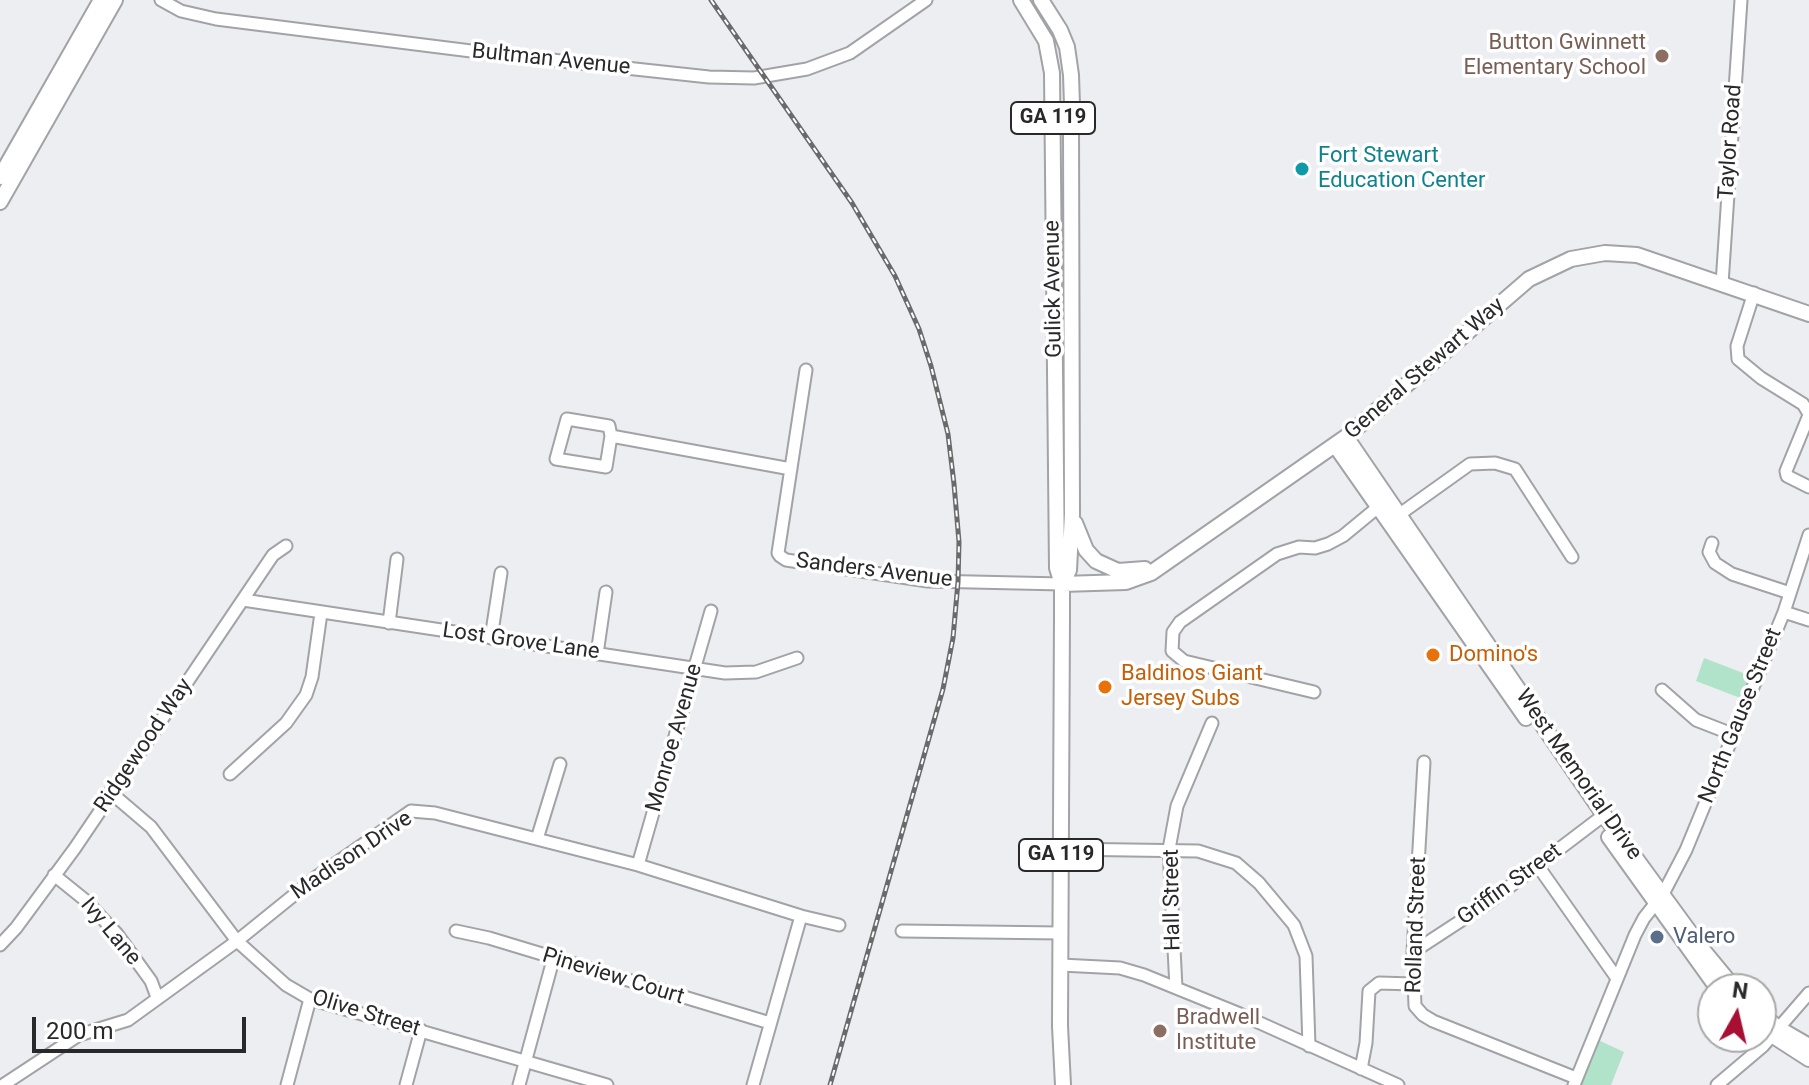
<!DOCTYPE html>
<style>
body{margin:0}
#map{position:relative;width:1809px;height:1085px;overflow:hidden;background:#edeef2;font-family:Roboto,sans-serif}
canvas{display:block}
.north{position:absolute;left:1697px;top:973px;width:80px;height:80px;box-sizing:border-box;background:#fff;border:2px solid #a9a9aa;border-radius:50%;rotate:8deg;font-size:22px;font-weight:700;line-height:32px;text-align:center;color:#29292b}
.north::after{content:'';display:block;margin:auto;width:28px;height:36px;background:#a70f33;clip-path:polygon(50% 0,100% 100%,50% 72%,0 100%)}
.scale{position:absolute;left:32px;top:1017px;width:214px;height:36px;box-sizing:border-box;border:4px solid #29292b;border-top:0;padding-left:10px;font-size:24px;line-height:28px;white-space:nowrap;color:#29292b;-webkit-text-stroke:6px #fff;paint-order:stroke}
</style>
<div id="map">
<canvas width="1809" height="1085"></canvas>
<div class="north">N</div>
<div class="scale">200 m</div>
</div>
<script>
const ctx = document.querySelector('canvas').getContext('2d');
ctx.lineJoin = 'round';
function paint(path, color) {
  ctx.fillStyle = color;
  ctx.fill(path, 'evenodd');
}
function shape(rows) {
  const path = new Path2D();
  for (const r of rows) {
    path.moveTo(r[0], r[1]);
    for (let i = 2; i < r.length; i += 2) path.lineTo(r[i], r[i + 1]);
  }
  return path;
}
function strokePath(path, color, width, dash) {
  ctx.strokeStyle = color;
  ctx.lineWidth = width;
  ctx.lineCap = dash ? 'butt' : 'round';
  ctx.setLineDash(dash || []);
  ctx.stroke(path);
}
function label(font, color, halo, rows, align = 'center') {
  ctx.font = font + ' Roboto,sans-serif';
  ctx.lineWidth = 7;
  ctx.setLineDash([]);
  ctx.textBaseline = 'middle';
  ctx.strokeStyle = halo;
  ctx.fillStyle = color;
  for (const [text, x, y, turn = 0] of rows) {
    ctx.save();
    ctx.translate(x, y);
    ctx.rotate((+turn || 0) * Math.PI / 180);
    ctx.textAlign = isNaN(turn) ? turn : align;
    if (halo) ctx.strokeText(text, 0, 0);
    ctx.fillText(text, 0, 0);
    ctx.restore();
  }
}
paint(shape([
 [1704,658,1751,676,1743,699,1696,681],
 [1598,1040,1624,1052,1611,1085,1579,1085]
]), '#b0e3c9');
strokePath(shape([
 [1078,105,1078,126],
 [1065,126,1066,105]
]), '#c6c7ca', 14, [14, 7]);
const minor = shape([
 [161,0,181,11,216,19,487,53,709,77,754,78,807,69,850,53,926,0],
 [1722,284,1741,0],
 [1754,293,1737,346,1738,359,1761,378,1803,404,1809,414],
 [806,370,778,553,780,556,786,560,928,581,1062,584],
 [1809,415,1786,471,1787,476,1809,487],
 [611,436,606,467,556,459,567,419,609,426,611,436,791,469],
 [1393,519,1470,464,1495,463,1515,469,1572,557],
 [1712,543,1709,552,1715,563,1732,574,1790,593],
 [243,600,725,673,756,672,797,658],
 [1784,612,1809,620],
 [389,623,397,559],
 [491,638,501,573],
 [597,654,606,592],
 [1662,690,1696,720,1732,734],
 [1314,692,1184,661,1172,651,1173,632,1180,622,1277,554,1299,547,1315,548,1328,544,1343,536,1383,503],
 [1424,762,1413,952,1415,1006,1423,1015,1433,1021,1576,1078],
 [230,774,286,723,306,695,312,677,321,613],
 [110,792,151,827,237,941,286,985,310,999,607,1085],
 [537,839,560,764],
 [1061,849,1198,851,1236,863,1259,883,1294,925,1306,956,1309,1046],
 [638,865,711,611],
 [1538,866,1616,977],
 [54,875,85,900,117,934,151,981,157,997],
 [456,931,489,938,770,1023],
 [902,931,1061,933],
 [0,945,16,928,75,848,273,555,286,546],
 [1413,952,1488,903,1604,815],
 [1061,965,1120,968,1144,975,1240,1014,1398,1085],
 [1176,988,1169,849,1177,806,1212,723],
 [1361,1069,1366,1043,1369,991,1379,983,1413,984],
 [3,1085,79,1035,128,1020,237,941,315,878,411,811,435,813,638,865,801,916,839,925],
 [287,1085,310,999],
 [406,1085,421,1030],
 [519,1085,553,960],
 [753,1085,801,916],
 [1574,1085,1635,935,1644,918,1663,894,1686,850,1784,612,1809,535],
 [1717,1085,1763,1046,1809,993]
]);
const major = shape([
 [1021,0,1046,41,1052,73,1057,568,1062,584,1062,616,1060,1026,1063,1085],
 [1041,0,1060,30,1067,47,1071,75,1072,105],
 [0,177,101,0],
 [0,202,115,0],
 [1346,437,1604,815,1702,949,1735,989],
 [1335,445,1526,718],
 [1075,523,1086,550,1096,561,1118,571,1145,569],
 [1062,584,1126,582,1151,573,1346,437,1529,279,1571,259,1605,253,1637,255,1809,314],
 [1062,584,1069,570,1072,514,1071,126],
 [1609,837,1718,989],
 [1761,1014,1778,1028,1809,1046],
 [1761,1028,1809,1059]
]);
strokePath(minor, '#a2a3a7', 15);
strokePath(major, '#a2a3a7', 18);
strokePath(minor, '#fff', 11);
strokePath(major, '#fff', 14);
const rail = shape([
 [711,0,852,203,895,276,919,329,931,366,948,434,954,484,959,542,958,582,953,638,943,689,830,1085]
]);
strokePath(rail, '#6a6a6d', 5);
strokePath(rail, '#fff', 2, [6]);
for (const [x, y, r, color] of [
 [1662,56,8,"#8d6e63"],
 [1302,169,8,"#0f9aa8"],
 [1433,655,8,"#e8710a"],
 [1105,687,8,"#e8710a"],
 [1657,937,8,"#5c6f8a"],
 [1160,1031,8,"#8d6e63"]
]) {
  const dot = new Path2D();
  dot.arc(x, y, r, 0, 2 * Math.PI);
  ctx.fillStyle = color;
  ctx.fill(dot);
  strokePath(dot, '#fff', 3);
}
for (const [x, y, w] of [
 [1053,118,84],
 [1061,855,84]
]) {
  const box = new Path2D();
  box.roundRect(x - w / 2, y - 16, w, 32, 6);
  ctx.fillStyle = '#fff';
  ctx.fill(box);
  strokePath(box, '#29292b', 2);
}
label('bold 20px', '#29292b', null, [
 ["GA 119",1053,118],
 ["GA 119",1061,855]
]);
label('22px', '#785e54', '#fff', [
 ["Button Gwinnett",1646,43],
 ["Elementary School",1646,68],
 ["Bradwell",1176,1018,"left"],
 ["Institute",1176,1043,"left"]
], 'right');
label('22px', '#29292b', '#fff', [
 ["Bultman Avenue",551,60,6],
 ["Taylor Road",1731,142,-86],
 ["Gulick Avenue",1054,289,-91],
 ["General Stewart Way",1425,369,-41],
 ["Sanders Avenue",874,571,7],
 ["Lost Grove Lane",521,642,8],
 ["North Gause Street",1741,716,-68],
 ["Monroe Avenue",675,738,-74],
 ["Ridgewood Way",144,746,-56],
 ["West Memorial Drive",1578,775,55],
 ["Madison Drive",352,856,-34],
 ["Griffin Street",1510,885,-36],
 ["Hall Street",1173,900,-91],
 ["Rolland Street",1417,925,-88],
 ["Ivy Lane",110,932,50],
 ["Pineview Court",613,977,17],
 ["Olive Street",366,1014,17]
]);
label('22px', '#0d838f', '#fff', [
 ["Fort Stewart",1318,156],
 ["Education Center",1318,181]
], 'left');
label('22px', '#c56008', '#fff', [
 ["Domino's",1449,655],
 ["Baldinos Giant",1121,674],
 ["Jersey Subs",1121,699]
], 'left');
label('22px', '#4e5e75', '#fff', [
 ["Valero",1673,937]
], 'left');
</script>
